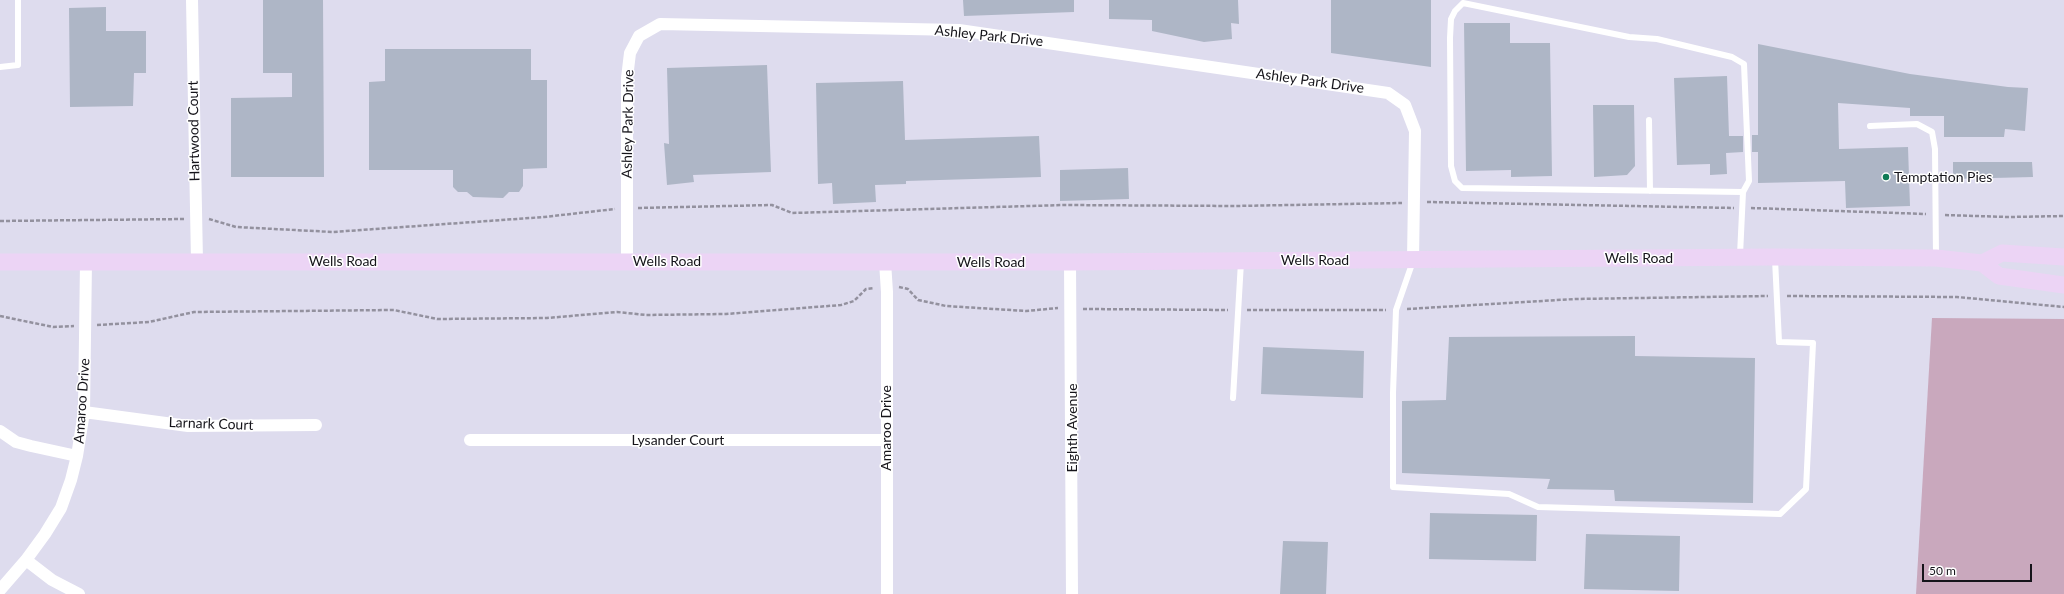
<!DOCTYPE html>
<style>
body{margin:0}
#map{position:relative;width:2064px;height:594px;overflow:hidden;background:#dedcee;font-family:Lato,sans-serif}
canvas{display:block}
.scale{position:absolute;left:1922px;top:564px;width:110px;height:18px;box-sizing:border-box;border:2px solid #15141a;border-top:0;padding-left:5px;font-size:12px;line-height:14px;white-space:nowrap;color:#15141a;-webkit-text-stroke:3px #fff;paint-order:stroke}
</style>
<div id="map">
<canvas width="2064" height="594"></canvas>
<div class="scale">50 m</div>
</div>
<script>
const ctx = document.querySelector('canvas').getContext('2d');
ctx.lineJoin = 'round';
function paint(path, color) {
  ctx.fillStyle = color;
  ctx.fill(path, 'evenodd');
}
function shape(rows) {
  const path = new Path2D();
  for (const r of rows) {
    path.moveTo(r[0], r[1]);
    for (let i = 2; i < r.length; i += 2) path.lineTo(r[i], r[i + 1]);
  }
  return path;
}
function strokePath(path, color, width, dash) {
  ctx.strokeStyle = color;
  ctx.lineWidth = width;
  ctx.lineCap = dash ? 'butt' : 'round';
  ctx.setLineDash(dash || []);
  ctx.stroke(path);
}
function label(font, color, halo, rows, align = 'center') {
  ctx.font = font + ' Lato,sans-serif';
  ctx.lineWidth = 3;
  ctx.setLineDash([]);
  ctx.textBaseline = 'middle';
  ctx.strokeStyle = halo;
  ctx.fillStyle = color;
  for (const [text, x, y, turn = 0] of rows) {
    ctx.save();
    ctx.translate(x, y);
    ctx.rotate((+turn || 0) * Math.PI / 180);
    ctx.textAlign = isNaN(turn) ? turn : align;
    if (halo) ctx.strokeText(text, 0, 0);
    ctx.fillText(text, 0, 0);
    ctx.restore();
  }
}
paint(shape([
 [1932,318,2064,319,2064,594,1916,594]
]), '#c9a8bd');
paint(shape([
 [263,0,323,0,324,177,231,177,231,98,292,97,292,73,263,73],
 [963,0,1074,0,1074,12,964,16],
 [1109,0,1238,0,1239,24,1231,23,1232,39,1204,42,1152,31,1152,20,1109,19],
 [1331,0,1431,0,1431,67,1331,53],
 [106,7,106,31,146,31,146,73,134,73,133,106,70,107,69,8],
 [1464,23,1510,23,1510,43,1550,43,1552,176,1511,177,1511,170,1466,171],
 [1758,44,1910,74,2008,87,2028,88,2025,131,2005,129,2004,137,1944,137,1944,116,1910,116,1910,108,1838,103,1839,149,1908,147,1910,206,1846,208,1845,181,1758,183,1758,152,1752,152,1752,135,1758,135],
 [385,49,531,49,531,80,547,80,547,168,523,169,523,186,519,192,509,192,503,198,473,197,467,192,458,192,453,187,453,170,369,170,369,82,385,81],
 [767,65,771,172,693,175,694,182,667,185,664,143,669,144,667,68],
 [1727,76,1729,136,1743,136,1743,152,1726,153,1727,174,1710,175,1710,164,1677,165,1674,78],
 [903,81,905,140,1039,136,1041,177,906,181,906,184,875,185,876,202,833,204,832,183,818,184,816,83],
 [1593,105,1634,105,1635,166,1627,175,1594,177],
 [1953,162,2032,162,2033,177,1953,179],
 [1128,168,1129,199,1060,201,1060,170],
 [1635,336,1635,356,1755,358,1753,503,1615,501,1614,490,1547,489,1550,479,1402,473,1402,401,1446,400,1449,337],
 [1263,347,1364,351,1363,398,1261,394],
 [1430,513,1537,515,1536,561,1429,559],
 [1586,534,1680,536,1679,591,1584,589],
 [1283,541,1328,542,1326,594,1280,594]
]), '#aeb6c6');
strokePath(shape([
 [1427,202,1734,208],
 [638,208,772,205,792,213,1064,205,1235,206,1402,203],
 [1751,208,1926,214],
 [1945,215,2008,217,2064,216],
 [209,219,236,227,333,232,544,217,615,209],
 [0,221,184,219],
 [899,287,908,289,918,300,946,306,1026,311,1058,308],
 [1787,296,1957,297,2064,307],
 [1083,309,1228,310],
 [1407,309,1575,299,1768,296],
 [1247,310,1386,310],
 [0,316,53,327,74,326],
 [97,325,149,322,194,312,394,310,437,319,547,318,617,312,646,315,726,314,841,305,854,301,866,289,874,288]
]), '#93919e', 2.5, [4, 2]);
strokePath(shape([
 [0,67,18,65,18,0],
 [1649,120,1650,191],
 [1870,126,1917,124,1932,132,1935,149,1936,257],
 [1740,255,1743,192,1462,188,1455,181,1451,166,1450,38,1451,19,1455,11,1463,3,1629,37,1657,39,1732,57,1744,64,1749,181,1743,192],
 [1413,261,1396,310,1393,393,1393,487,1509,494,1538,507,1780,514,1806,489,1813,343,1779,342,1775,259],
 [1233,398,1241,262]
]), '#fff', 6);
strokePath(shape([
 [192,0,197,261],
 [627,260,627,78,630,53,639,36,660,24,959,30,1388,93,1405,105,1415,131,1413,259],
 [885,262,887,292,887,594],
 [1070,262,1072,594],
 [84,412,188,426,316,425],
 [0,431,16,442,31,446,77,456],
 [470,440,886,440],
 [26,560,52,580,79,594],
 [0,590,26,560,45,534,61,508,71,480,77,456,84,412,86,261]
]), '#fff', 12);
strokePath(shape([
 [0,262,1070,262,1775,257,1936,258,1982,263,2002,253,2064,257],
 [1982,263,1999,276,2064,285]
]), '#ecd4f5', 17);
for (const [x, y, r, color] of [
 [1886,177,4,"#0f7b56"]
]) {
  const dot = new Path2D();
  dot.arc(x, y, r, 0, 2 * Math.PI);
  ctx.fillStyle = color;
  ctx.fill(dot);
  strokePath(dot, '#fff', 1.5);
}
label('14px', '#15141a', '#fff', [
 ["Ashley Park Drive",989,36,6],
 ["Ashley Park Drive",1310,81,8],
 ["Ashley Park Drive",628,124,-89],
 ["Hartwood Court",194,131,-91],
 ["Wells Road",1639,258],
 ["Wells Road",1315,260],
 ["Wells Road",343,261],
 ["Wells Road",667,261],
 ["Wells Road",991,262],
 ["Amaroo Drive",82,401,-86],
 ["Larnark Court",211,424,2],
 ["Amaroo Drive",886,428,-90],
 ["Eighth Avenue",1072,428,-90],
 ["Lysander Court",678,440]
]);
label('14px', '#15141a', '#fff', [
 ["Temptation Pies",1894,177]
], 'left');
</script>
